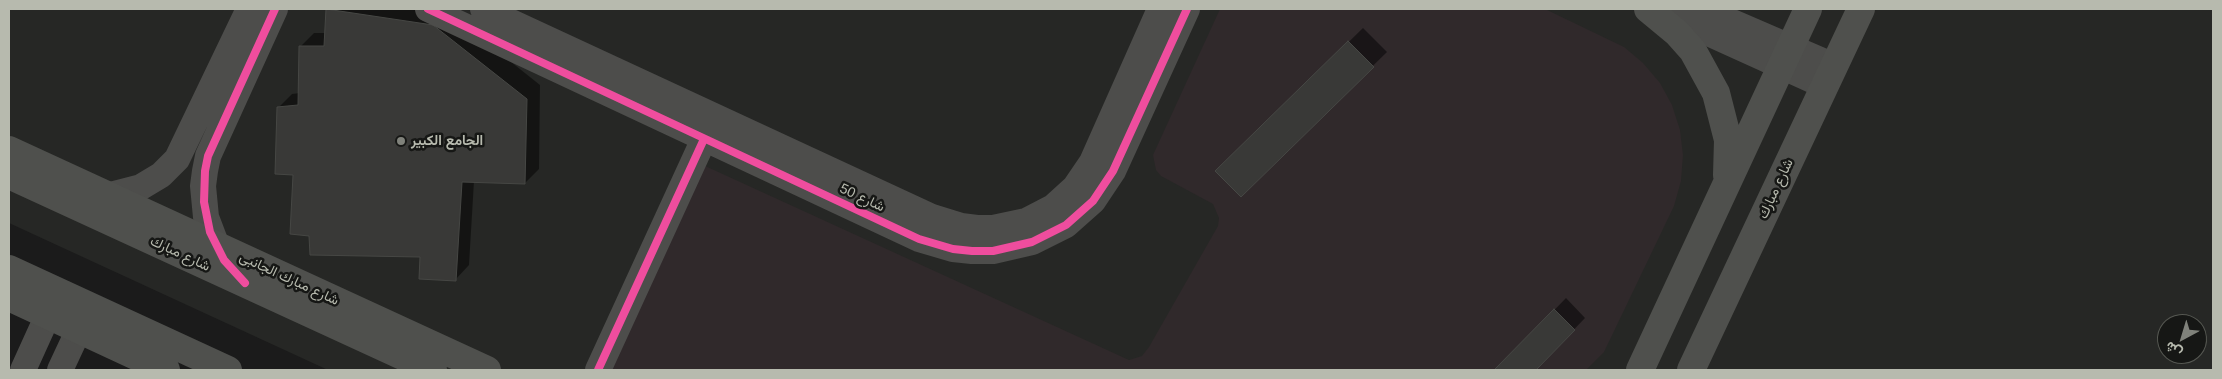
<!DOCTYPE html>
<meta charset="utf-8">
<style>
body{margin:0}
#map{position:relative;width:2222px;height:379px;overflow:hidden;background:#1b1b1b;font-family:Arial,Vazirmatn,sans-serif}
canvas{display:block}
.frame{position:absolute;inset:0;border:10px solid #b7baae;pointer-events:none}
.north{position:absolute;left:2157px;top:314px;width:50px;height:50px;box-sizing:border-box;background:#161715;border:1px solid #565852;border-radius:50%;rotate:219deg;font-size:14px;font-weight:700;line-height:20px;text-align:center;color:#b7baae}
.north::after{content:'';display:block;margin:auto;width:18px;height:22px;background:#80827b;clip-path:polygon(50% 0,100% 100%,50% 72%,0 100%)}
</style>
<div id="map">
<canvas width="2222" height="379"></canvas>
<div class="frame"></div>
<div class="north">ش</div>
</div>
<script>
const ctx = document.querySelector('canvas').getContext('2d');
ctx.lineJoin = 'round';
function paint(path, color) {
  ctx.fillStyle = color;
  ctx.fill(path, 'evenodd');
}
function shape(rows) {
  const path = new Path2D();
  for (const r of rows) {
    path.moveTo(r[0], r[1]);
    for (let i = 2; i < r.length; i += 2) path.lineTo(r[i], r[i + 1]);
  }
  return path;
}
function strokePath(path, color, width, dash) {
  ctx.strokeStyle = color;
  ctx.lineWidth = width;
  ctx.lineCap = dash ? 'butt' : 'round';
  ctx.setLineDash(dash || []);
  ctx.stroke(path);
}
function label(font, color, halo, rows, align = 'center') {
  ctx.font = font + ' Arial,Vazirmatn,sans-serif';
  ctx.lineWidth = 5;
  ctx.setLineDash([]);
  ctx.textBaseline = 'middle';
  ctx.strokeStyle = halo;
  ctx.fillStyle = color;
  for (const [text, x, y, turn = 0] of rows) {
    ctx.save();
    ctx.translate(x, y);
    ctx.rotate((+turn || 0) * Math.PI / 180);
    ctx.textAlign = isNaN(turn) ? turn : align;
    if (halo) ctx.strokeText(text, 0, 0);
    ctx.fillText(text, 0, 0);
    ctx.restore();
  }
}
paint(shape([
 [9,9,2213,9,2213,370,328,370,9,223],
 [2167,324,2197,324,2197,354,2167,354]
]), '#262725');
paint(shape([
 [1220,9,1545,9,1624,47,1643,63,1660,83,1672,105,1680,130,1683,155,1681,181,1674,206,1604,352,1586,370,608,370,703,165,1129,360,1142,356,1149,347,1218,226,1219,218,1213,204,1161,176,1156,170,1153,155]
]), '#30292b');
paint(shape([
 [328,9,430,9,447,11,540,85,539,169,525,183,474,181,469,265,456,279,422,256,311,235,278,108,292,94,300,93,300,47,314,33,326,33],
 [1363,28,1387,52,1241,195,1217,171],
 [1566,298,1585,318,1535,370,1496,370]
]), '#0007');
const building = shape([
 [326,9,433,25,527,99,525,184,462,182,456,281,419,279,420,257,310,255,309,236,290,234,293,175,275,174,277,107,298,105,299,46,324,46,326,9],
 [1348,41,1374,67,1241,197,1215,171,1348,41],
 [1554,309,1575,330,1536,370,1494,370,1554,309]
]);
paint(building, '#393937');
strokePath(building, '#464744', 1);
strokePath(shape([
 [428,9,919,239,953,249,972,251,993,251,1032,242,1066,225,1093,201,1113,171,1187,9],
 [483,9,932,217,961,226,977,228,993,228,1026,221,1053,207,1075,187,1092,162,1160,9],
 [1655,9,1825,86],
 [1702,9,1834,66],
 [106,196,141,187,161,175,177,159,249,9],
 [225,260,217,246,206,217,203,186,205,171,208,156,275,9],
 [23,370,57,295],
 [60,370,88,310],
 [598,370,704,139]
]), '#4d4d4b', 26);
strokePath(shape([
 [1648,9,1677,33,1693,51,1716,93,1728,140,1727,175],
 [9,150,487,370],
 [9,175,433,370],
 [9,269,228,370],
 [9,297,166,370],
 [1640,370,1808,9],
 [1691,370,1861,9]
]), '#4f504d', 28);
strokePath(shape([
 [428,9,919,239,953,249,972,251,993,251,1032,242,1066,225,1093,201,1113,171,1187,9],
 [245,283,224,260,210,232,204,202,205,171,208,156,275,9],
 [598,370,704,139]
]), '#ef4d9e', 8);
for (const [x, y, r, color] of [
 [401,141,5,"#80827b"]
]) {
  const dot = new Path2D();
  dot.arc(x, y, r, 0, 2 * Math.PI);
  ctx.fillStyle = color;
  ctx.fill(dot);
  strokePath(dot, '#161715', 2);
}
label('bold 14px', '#b7baae', '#161715', [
 ["الجامع الكبير",411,141]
], 'left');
label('14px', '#b7baae', '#161715', [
 ["شارع مبارك",1776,189,-65],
 ["شارع 50",862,198,25],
 ["شارع مبارك",180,254,25],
 ["شارع مبارك الجانبى",289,279,25]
]);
</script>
